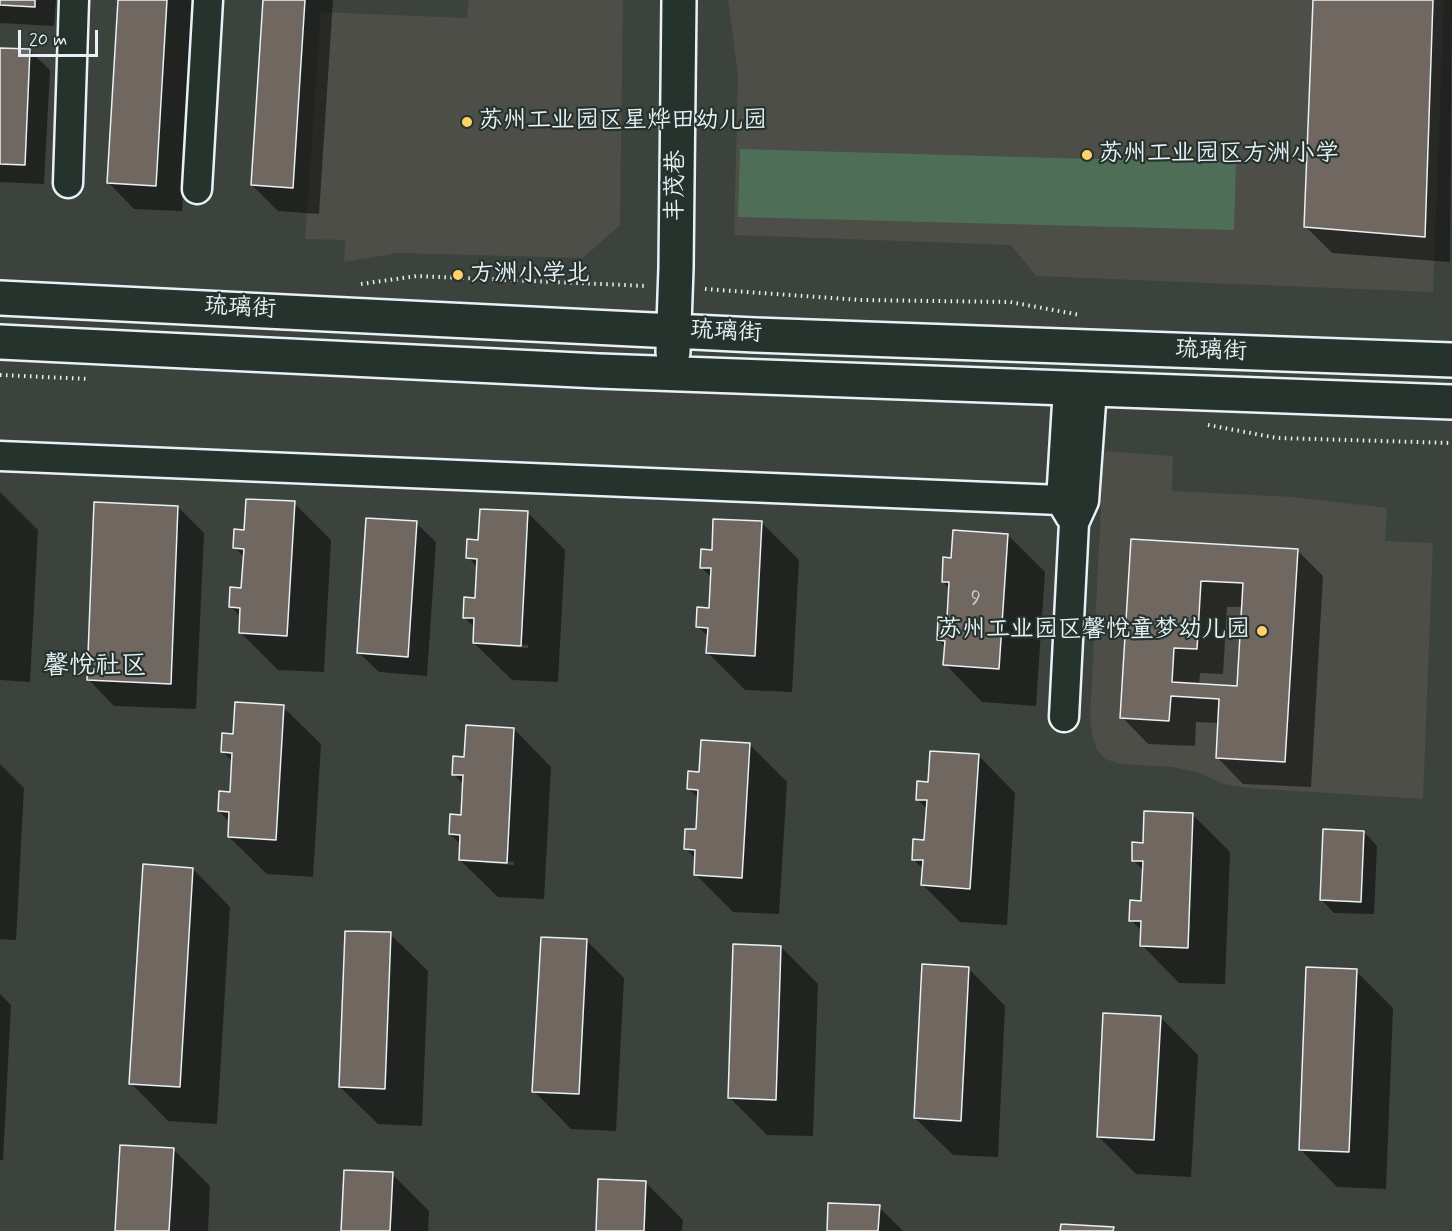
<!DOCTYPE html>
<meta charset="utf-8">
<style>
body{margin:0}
#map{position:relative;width:1452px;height:1231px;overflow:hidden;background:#3c433c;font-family:Mynerve,sans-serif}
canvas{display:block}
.scale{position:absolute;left:18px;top:30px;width:80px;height:27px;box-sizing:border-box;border:3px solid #e8f1f8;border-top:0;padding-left:8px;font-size:18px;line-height:21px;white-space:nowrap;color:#e8f1f8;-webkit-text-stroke:4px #26332d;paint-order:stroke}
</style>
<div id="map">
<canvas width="1452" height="1231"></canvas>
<div class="scale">20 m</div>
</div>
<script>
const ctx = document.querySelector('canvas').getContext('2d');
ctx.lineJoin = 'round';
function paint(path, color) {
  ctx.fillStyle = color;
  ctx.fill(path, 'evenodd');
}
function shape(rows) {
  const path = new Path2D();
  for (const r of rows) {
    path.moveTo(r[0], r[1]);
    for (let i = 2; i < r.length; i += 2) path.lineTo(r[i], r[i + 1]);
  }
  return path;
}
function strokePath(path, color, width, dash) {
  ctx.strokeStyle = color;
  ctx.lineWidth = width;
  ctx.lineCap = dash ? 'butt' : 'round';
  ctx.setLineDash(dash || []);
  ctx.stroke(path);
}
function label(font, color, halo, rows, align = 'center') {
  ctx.font = font + ' Mynerve,"LXGW WenKai TC",sans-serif';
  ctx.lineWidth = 4.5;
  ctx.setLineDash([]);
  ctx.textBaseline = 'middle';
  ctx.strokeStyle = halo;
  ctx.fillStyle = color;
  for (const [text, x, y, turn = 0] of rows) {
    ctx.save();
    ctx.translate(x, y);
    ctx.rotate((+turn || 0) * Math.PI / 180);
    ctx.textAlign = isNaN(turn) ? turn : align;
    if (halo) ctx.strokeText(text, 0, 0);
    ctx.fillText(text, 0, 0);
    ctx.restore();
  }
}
paint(shape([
 [469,0,623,0,620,225,583,258,398,253,344,262,345,240,305,239,321,12,467,18],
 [728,0,1444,0,1433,292,1036,276,1011,245,734,235,738,74],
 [1104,451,1173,456,1172,491,1294,497,1387,508,1385,541,1433,543,1423,799,1248,788,1223,784,1200,773,1172,767,1120,764,1105,759,1096,748,1092,734,1090,719]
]), '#4c4e47');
paint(shape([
 [740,149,1236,163,1234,230,738,217]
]), '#4e6e58');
paint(shape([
 [0,0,56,0,54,26,0,23],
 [119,0,194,0,182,211,134,209,108,182],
 [264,0,333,0,319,214,278,211,252,185],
 [1314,0,1452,0,1450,262,1332,253,1306,227],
 [0,49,30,51,50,70,44,184,0,182],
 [0,492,38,530,30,682,0,680],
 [294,503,331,540,324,672,278,670,241,633,241,617,231,607,243,589,245,558,234,547],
 [178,507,204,533,196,709,114,706,88,679],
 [528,513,565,550,558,682,512,680,474,643,475,628,464,617,476,599,478,568,468,557,479,541],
 [500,643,528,645,528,648,500,646],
 [416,523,436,542,427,676,379,672,359,653],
 [762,523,799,560,792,692,745,690,708,653,709,637,698,627,710,609,712,578,701,567,713,551],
 [1008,535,1045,572,1036,706,982,702,945,664,946,647,938,640,948,619,950,589,943,582,953,560],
 [1132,540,1297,550,1323,576,1311,787,1243,784,1217,757,1219,723,1196,722,1195,746,1148,744,1122,717],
 [1227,607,1243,607,1238,687,1199,685,1200,673,1223,674],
 [283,707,321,744,313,877,267,874,229,837,230,822,219,811,232,793,233,762,223,752,235,736],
 [514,729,551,767,544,899,498,897,460,860,461,845,450,834,462,816,464,785,454,774,465,758],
 [486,860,514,862,514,865,486,863],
 [749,744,787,782,779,914,733,912,695,874,696,859,685,848,698,831,699,799,689,789,701,773],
 [978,755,1015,793,1007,925,960,922,923,885,924,870,913,859,926,841,928,810,917,799,929,783],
 [0,764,24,788,16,940,0,939],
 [1192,814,1230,852,1225,984,1179,983,1142,945,1142,931,1131,920,1143,902,1144,871,1133,860,1145,844],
 [1364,832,1377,846,1374,914,1334,913,1321,899],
 [193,869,230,907,217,1124,168,1121,131,1083],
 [390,934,428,971,422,1126,378,1124,340,1087],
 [587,941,624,978,616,1131,571,1129,534,1091],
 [781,947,818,984,813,1136,767,1135,729,1097],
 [968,968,1005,1006,998,1157,953,1155,915,1118],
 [1356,971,1393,1008,1386,1189,1337,1187,1300,1149],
 [0,994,11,1005,3,1160,0,1160],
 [1160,1017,1198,1055,1191,1177,1136,1174,1098,1136],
 [173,1149,210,1186,208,1231,117,1231],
 [392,1174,429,1211,428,1231,342,1231],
 [646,1183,683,1220,682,1231,598,1231],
 [879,1207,903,1231,829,1231]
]), '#0007');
const building = shape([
 [0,0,35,0,35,7,0,5,0,0],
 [118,0,167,0,156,186,107,183,118,0],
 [263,0,305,0,293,188,251,185,263,0],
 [1313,0,1433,0,1425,237,1304,227,1313,0],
 [0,48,30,49,25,165,0,164,0,48],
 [246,499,295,501,287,636,239,633,240,608,229,607,230,587,241,588,244,549,233,548,234,529,244,530,246,499],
 [94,502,178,506,171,684,87,680,94,502],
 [480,509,528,511,521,646,473,643,474,618,463,618,464,597,475,598,477,559,466,558,467,539,478,540,480,509],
 [366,518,417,521,408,657,357,653,366,518],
 [713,519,762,521,755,656,706,653,708,628,696,627,697,607,709,608,711,568,700,568,701,549,712,550,713,519],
 [953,530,1008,534,999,669,943,665,945,641,937,640,938,617,947,618,949,582,942,582,943,557,951,558,953,530],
 [1131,539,1298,549,1285,762,1216,758,1219,699,1171,696,1169,721,1120,718,1131,539],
 [1201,581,1243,583,1237,686,1172,682,1174,648,1197,649,1201,581],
 [235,702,284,705,276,840,228,837,229,812,218,811,219,791,230,792,232,753,221,752,222,733,233,734,235,702],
 [466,725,514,728,507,863,459,860,460,835,449,834,450,814,461,815,463,775,452,775,453,756,464,757,466,725],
 [701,740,750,743,742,878,694,875,695,850,684,849,685,829,696,829,698,790,687,789,688,771,699,772,701,740],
 [930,751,979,754,970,889,921,885,923,860,912,860,913,839,924,840,927,800,916,800,917,781,928,782,930,751],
 [1144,811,1193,813,1188,948,1140,946,1141,921,1129,921,1130,900,1141,901,1143,861,1132,861,1132,842,1143,843,1144,811],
 [1323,829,1364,831,1361,902,1320,900,1323,829],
 [143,864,193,868,180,1087,129,1084,143,864],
 [345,931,391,932,385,1089,339,1087,345,931],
 [541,937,587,939,579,1094,532,1092,541,937],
 [733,944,781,946,776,1100,728,1098,733,944],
 [922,964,969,967,961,1121,914,1118,922,964],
 [1306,967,1357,969,1349,1152,1299,1150,1306,967],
 [1103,1013,1161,1016,1154,1140,1097,1137,1103,1013],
 [120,1145,174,1148,169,1231,115,1231,120,1145],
 [344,1170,393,1172,390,1231,341,1231,344,1170],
 [598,1179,646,1181,644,1231,596,1231,598,1179],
 [828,1203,880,1205,878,1231,827,1231,828,1203],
 [1061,1224,1114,1227,1113,1231,1060,1231,1061,1224]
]);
paint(building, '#706860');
strokePath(building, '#e8f1f8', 1.5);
const street = shape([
 [68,183,74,0],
 [197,189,208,0],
 [1068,388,1061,501,1070,516],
 [0,456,1084,501],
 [1064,717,1074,523,1084,501,1092,389]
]);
const secondary = shape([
 [0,298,755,335,1452,360],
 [0,342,599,371,1452,402],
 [673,352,676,268,679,0]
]);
strokePath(street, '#e8f1f8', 33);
strokePath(secondary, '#e8f1f8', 38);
strokePath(shape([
 [361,284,417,276,646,286],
 [705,289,860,300,1010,302,1080,315],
 [0,375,89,379],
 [1208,425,1277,438,1452,443]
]), '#e8f1f8', 4, [1.5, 4.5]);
strokePath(street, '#26332d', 28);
strokePath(secondary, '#26332d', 33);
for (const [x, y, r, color] of [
 [467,122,6,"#ffd166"],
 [1087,155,6,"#ffd166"],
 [458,275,6,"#ffd166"],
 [1262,631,6,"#ffd166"]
]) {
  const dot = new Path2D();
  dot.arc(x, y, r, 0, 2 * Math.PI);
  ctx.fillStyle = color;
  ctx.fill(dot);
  strokePath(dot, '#26332d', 2);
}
label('21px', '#cacfd2', null, [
 ["9",976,600]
]);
label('24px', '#e8f1f8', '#26332d', [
 ["苏州工业园区星烨田幼儿园",479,122],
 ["苏州工业园区方洲小学",1099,155],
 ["方洲小学北",470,275],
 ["苏州工业园区馨悦童梦幼儿园",1250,631,"right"]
], 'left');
label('24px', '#e8f1f8', '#26332d', [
 ["丰茂巷",677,186,-89],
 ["琉璃街",240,309,3],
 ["琉璃街",726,333,3],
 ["琉璃街",1211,352,2]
]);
label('26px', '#e8f1f8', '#26332d', [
 ["馨悦社区",95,668]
]);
</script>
